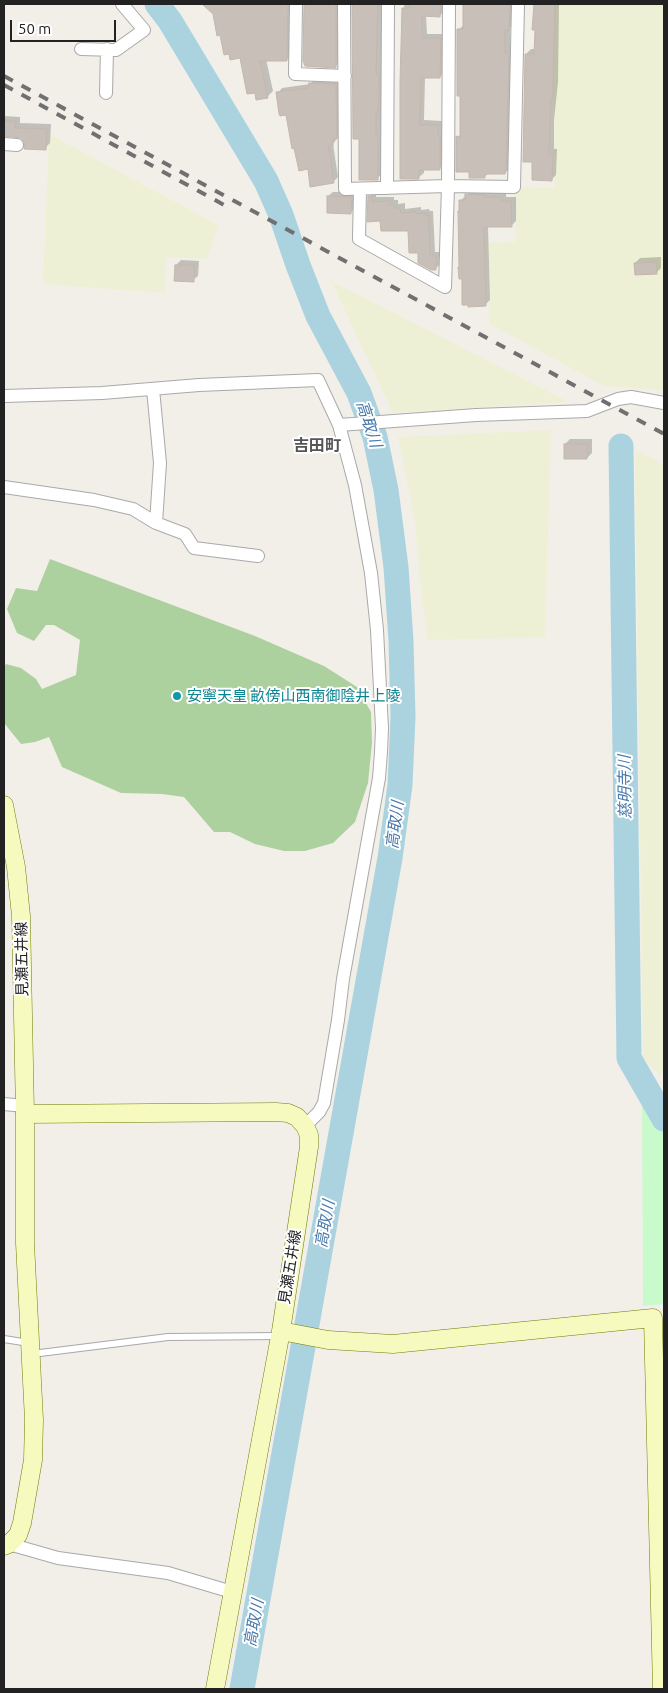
<!DOCTYPE html>
<meta charset="utf-8">
<style>
body{margin:0}
#map{position:relative;width:668px;height:1693px;overflow:hidden;background:#f2efe9;font-family:Ubuntu,sans-serif}
canvas{display:block}
.frame{position:absolute;inset:0;border:5px solid #222;pointer-events:none}
.scale{position:absolute;left:10px;top:20px;width:106px;height:22px;box-sizing:border-box;border:2px solid #222;border-top:0;padding-left:6px;font-size:15px;line-height:18px;white-space:nowrap;color:#222;-webkit-text-stroke:4px #fff;paint-order:stroke}
</style>
<div id="map">
<canvas width="668" height="1693"></canvas>
<div class="frame"></div>
<div class="scale">50 m</div>
</div>
<script>
const ctx = document.querySelector('canvas').getContext('2d');
ctx.lineJoin = 'round';
function paint(path, color) {
  ctx.fillStyle = color;
  ctx.fill(path, 'evenodd');
}
function shape(rows) {
  const path = new Path2D();
  for (const r of rows) {
    path.moveTo(r[0], r[1]);
    for (let i = 2; i < r.length; i += 2) path.lineTo(r[i], r[i + 1]);
  }
  return path;
}
function strokePath(path, color, width, dash) {
  ctx.strokeStyle = color;
  ctx.lineWidth = width;
  ctx.lineCap = dash ? 'butt' : 'round';
  ctx.setLineDash(dash || []);
  ctx.stroke(path);
}
function label(font, color, halo, rows, align = 'center') {
  ctx.font = font + ' Ubuntu,"Noto Sans JP",sans-serif';
  ctx.lineWidth = 4;
  ctx.setLineDash([]);
  ctx.textBaseline = 'middle';
  ctx.strokeStyle = halo;
  ctx.fillStyle = color;
  for (const [text, x, y, turn = 0] of rows) {
    ctx.save();
    ctx.translate(x, y);
    ctx.rotate((+turn || 0) * Math.PI / 180);
    ctx.textAlign = isNaN(turn) ? turn : align;
    if (halo) ctx.strokeText(text, 0, 0);
    ctx.fillText(text, 0, 0);
    ctx.restore();
  }
}
paint(shape([
 [552,4,664,4,664,390,604,386,490,324,488,243,516,242,514,187,555,188],
 [49,134,218,225,207,259,166,257,165,293,43,284],
 [331,281,569,402,393,413],
 [551,430,545,637,428,640,421,591,415,522,398,437],
 [635,449,664,465,664,1068,660,1076,643,1058]
]), '#eef0d5');
paint(shape([
 [50,559,255,636,324,666,357,687,371,712,372,743,368,783,355,822,333,843,305,851,284,851,255,844,230,832,214,832,184,797,162,794,121,793,62,767,49,737,35,742,21,744,4,723,4,667,6,664,21,668,36,679,42,689,76,675,80,640,54,625,46,625,34,641,17,633,7,609,16,588,37,591]
]), '#add19e');
paint(shape([
 [642,1087,664,1130,664,1304,643,1306]
]), '#c8facc');
paint(shape([
 [212,4,293,4,292,54,287,59,266,59,273,91,267,97,241,56,221,34,214,13,208,8],
 [305,4,341,4,341,61,336,66,306,65],
 [353,4,382,4,381,69,384,69,383,105,381,108,381,129,383,129,382,173,377,179,361,138,354,138],
 [404,4,445,4,445,11,440,15,426,15,427,34,445,34,445,72,440,77,425,77,424,120,442,121,444,164,439,169,424,168,424,173,419,177],
 [465,4,514,4,514,24,510,28,510,48,513,48,510,168,505,173,489,173,484,177,470,170,458,137,461,134,461,94,458,30,464,25],
 [535,4,559,4,558,82,554,120,554,149,557,149,556,175,551,180,526,54,531,49,536,49,536,29,534,29],
 [315,79,341,80,341,133,333,144,338,177,333,182,309,167,278,93,282,88,310,84],
 [4,116,20,117,20,123,51,124,50,143,45,148,25,140,18,136,4,135],
 [472,190,489,190,489,193,506,193,506,197,516,197,516,221,511,226,488,226,490,300,485,305,461,200],
 [333,192,356,192,356,207,351,212,328,196],
 [374,192,376,192,376,197,394,197,394,200,398,200,398,204,405,203,405,209,421,207,421,210,429,209,430,211,433,211,435,252,441,252,440,264,435,269,409,229,382,220,369,197],
 [661,257,661,268,656,273,635,263,640,258],
 [181,260,199,261,198,276,193,280,176,265],
 [570,439,592,439,592,453,587,458,565,444]
]), '#0003');
strokePath(shape([
 [157,4,170,21,266,181,281,215,298,265,318,316,359,393,375,437,386,490,396,567,401,641,403,717,400,785,390,858,242,1689],
 [621,446,629,1058,664,1119]
]), '#aad3df', 25);
const building = shape([
 [202,4,288,4,287,61,260,61,268,98,256,100,255,93,247,94,240,58,230,60,229,54,224,55,220,35,217,36,213,14,202,4],
 [304,4,336,4,336,68,305,66,303,61,304,4],
 [352,4,378,4,376,74,379,74,379,90,378,112,376,112,376,134,378,134,378,180,359,180,359,139,353,139,352,4],
 [409,4,441,4,440,17,422,16,422,38,441,38,440,78,421,78,420,125,438,125,438,136,440,136,440,170,419,170,419,179,400,179,400,82,402,8,410,8,409,4],
 [463,4,510,4,509,30,505,30,505,53,509,53,506,170,505,174,485,174,485,178,469,178,469,172,456,172,456,136,460,137,460,96,457,96,457,29,463,29,463,4],
 [534,4,555,4,553,88,553,99,551,99,550,125,549,154,553,154,552,181,532,180,532,162,523,162,525,54,534,54,535,30,532,30,534,4],
 [309,83,336,84,337,139,333,139,333,146,328,146,332,164,331,164,334,183,310,187,308,169,299,171,294,148,292,149,286,115,280,116,279,114,276,92,308,88,309,83],
 [4,121,16,121,15,128,47,129,46,150,24,149,24,142,21,138,4,136,4,121],
 [465,194,484,195,484,197,502,197,502,201,511,201,512,227,484,227,486,306,468,307,468,305,462,305,462,279,459,279,458,267,459,267,458,211,459,211,459,200,465,200,465,194],
 [327,196,352,197,351,214,327,213,327,196],
 [368,196,372,196,372,202,390,201,390,205,394,205,394,208,400,208,401,213,416,212,417,214,425,213,425,215,429,215,430,256,436,256,436,270,431,270,418,263,418,253,409,253,408,231,381,231,380,221,367,222,368,196],
 [656,262,657,274,635,275,634,263,656,262],
 [175,265,194,265,194,282,174,281,175,265],
 [564,444,587,444,587,459,564,459,564,444]
]);
paint(building, '#c7bfb8');
strokePath(building, '#c4b6ab', 1);
const lane = shape([
 [4,1339,29,1343],
 [32,1354,168,1337,279,1336]
]);
const street = shape([
 [296,4,295,74,345,76],
 [344,4,345,189,448,186,514,187,518,4],
 [81,49,116,50,144,30,122,4],
 [106,93,107,49],
 [4,144,17,145],
 [387,188,388,4],
 [360,189,359,239,445,287,448,186,449,4],
 [153,389,160,463,156,523],
 [4,396,102,393,199,385,318,380,339,425,355,485,371,573,377,630,382,728,381,752,379,778,343,979,338,1020,324,1103,319,1112,305,1126],
 [339,425,476,415,587,411,618,399,631,397,664,403],
 [4,487,94,500,133,509,156,523,185,534,194,548,258,556],
 [4,1104,24,1106],
 [9,1544,58,1558,168,1573,232,1592]
]);
const secondary = shape([
 [4,805,16,867,21,916,25,1114,25,1243,34,1420,33,1460,22,1523,18,1535,9,1544,4,1546],
 [25,1114,276,1112,288,1113,297,1117,305,1126,309,1135,309,1147,281,1331,215,1689],
 [281,1331,328,1340,393,1344,653,1318,662,1689]
]);
strokePath(lane, '#a9a9a9', 8);
strokePath(street, '#a9a9a9', 14);
strokePath(secondary, '#707d05', 19);
strokePath(lane, '#fff', 6);
strokePath(street, '#fff', 12);
strokePath(secondary, '#f7fabf', 18);
strokePath(shape([
 [4,76,664,434],
 [4,85,226,206]
]), '#707070', 4, [10, 10]);
for (const [x, y, r, color] of [
 [177,696,5,"#0f9aa8"]
]) {
  const dot = new Path2D();
  dot.arc(x, y, r, 0, 2 * Math.PI);
  ctx.fillStyle = color;
  ctx.fill(dot);
  strokePath(dot, '#fff', 2);
}
label('15px', '#0d838f', '#fff', [
 ["安寧天皇 畝傍山西南御陰井上陵",187,696]
], 'left');
label('15px', '#222', '#fff', [
 ["見瀬五井線",22,959,-91],
 ["見瀬五井線",290,1267,-81]
]);
label('italic 16px', '#4a7aab', '#fff', [
 ["高取川",369,424,72],
 ["慈明寺川",625,787,-91],
 ["高取川",395,825,-83],
 ["高取川",325,1224,-80],
 ["高取川",254,1623,-80]
]);
label('bold 16px', '#555', '#fff', [
 ["吉田町",317,446]
]);
</script>
